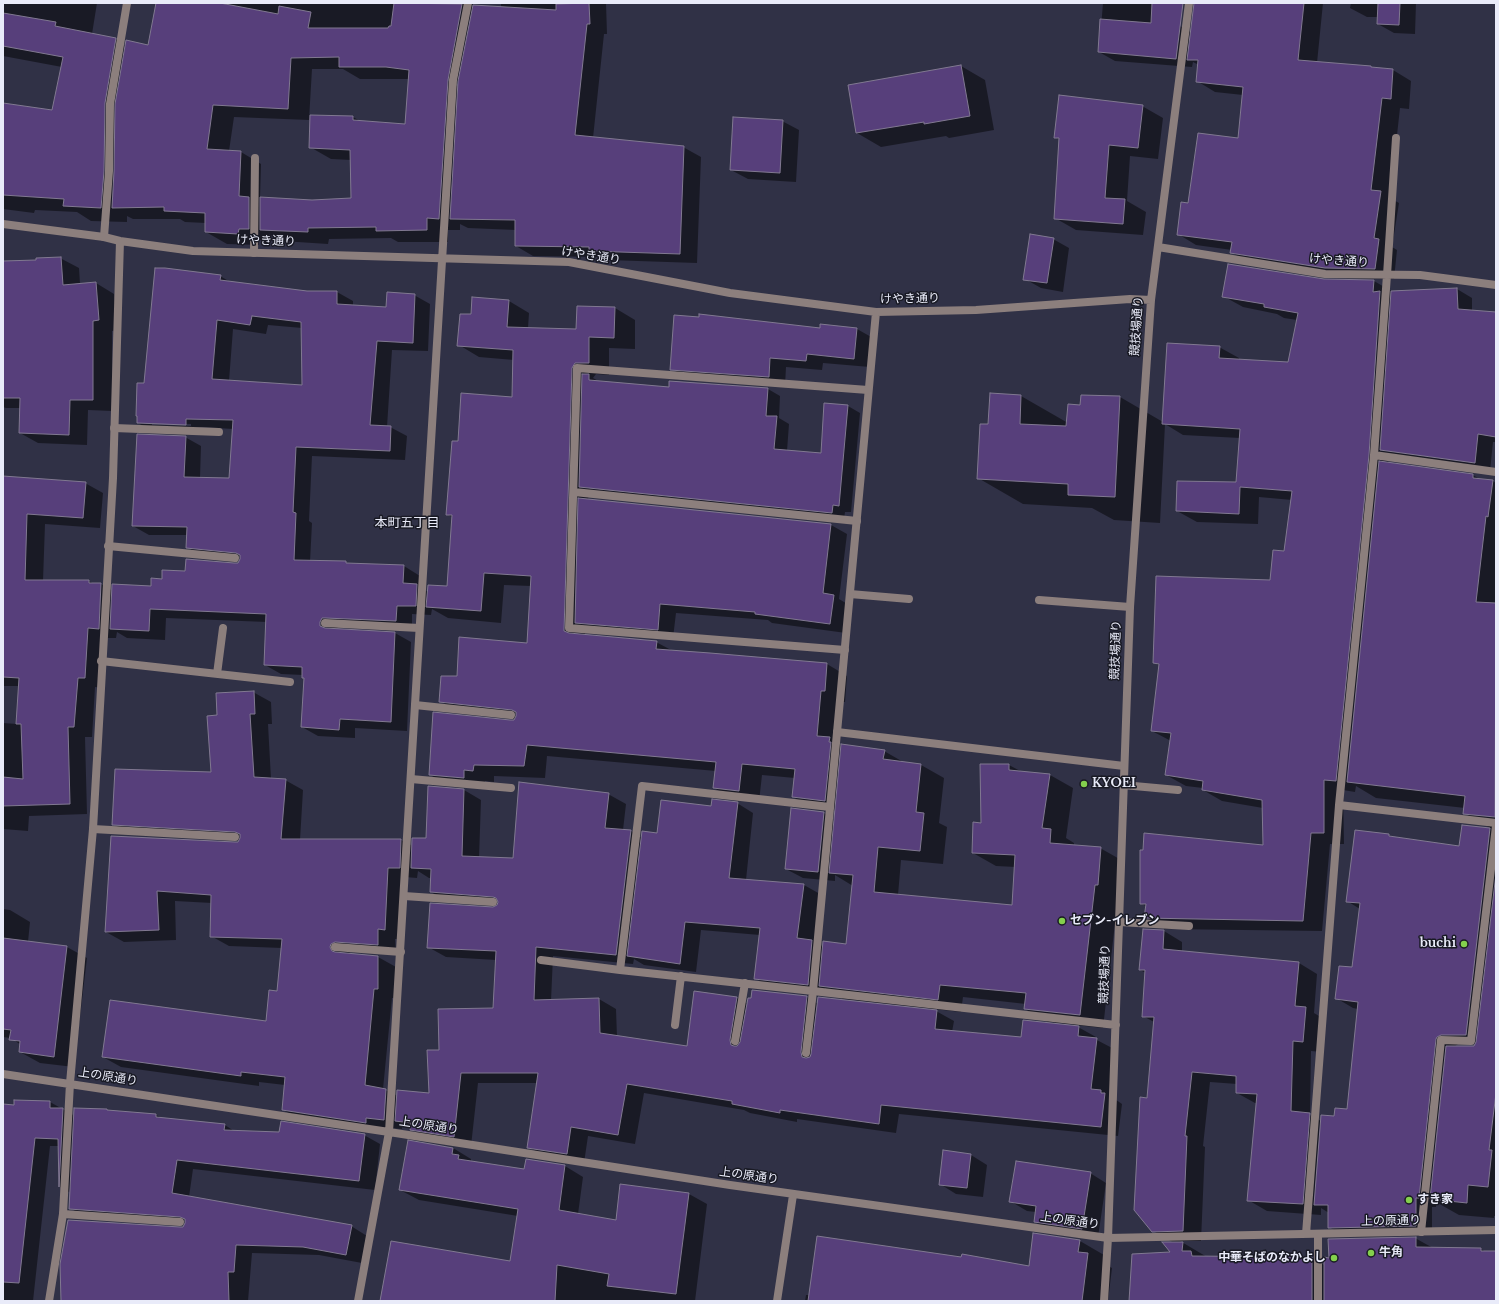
<!DOCTYPE html>
<meta charset="utf-8">
<style>
body{margin:0}
#map{position:relative;width:1499px;height:1304px;overflow:hidden;background:#303146;font-family:"Libre Baskerville",serif}
canvas{display:block}
.frame{position:absolute;inset:0;border:4px solid #e9ebf9;pointer-events:none}
</style>
<div id="map">
<canvas width="1499" height="1304"></canvas>
<div class="frame"></div>
</div>
<script>
const ctx = document.querySelector('canvas').getContext('2d');
ctx.lineJoin = 'round';
function paint(path, color) {
  ctx.fillStyle = color;
  ctx.fill(path, 'evenodd');
}
function shape(rows) {
  const path = new Path2D();
  for (const r of rows) {
    path.moveTo(r[0], r[1]);
    for (let i = 2; i < r.length; i += 2) path.lineTo(r[i], r[i + 1]);
  }
  return path;
}
function strokePath(path, color, width, dash) {
  ctx.strokeStyle = color;
  ctx.lineWidth = width;
  ctx.lineCap = dash ? 'butt' : 'round';
  ctx.setLineDash(dash || []);
  ctx.stroke(path);
}
function label(font, color, halo, rows, align = 'center') {
  ctx.font = font + ' "Libre Baskerville","Noto Sans JP",serif';
  ctx.lineWidth = 3;
  ctx.setLineDash([]);
  ctx.textBaseline = 'middle';
  ctx.strokeStyle = halo;
  ctx.fillStyle = color;
  for (const [text, x, y, turn = 0] of rows) {
    ctx.save();
    ctx.translate(x, y);
    ctx.rotate((+turn || 0) * Math.PI / 180);
    ctx.textAlign = isNaN(turn) ? turn : align;
    if (halo) ctx.strokeText(text, 0, 0);
    ctx.fillText(text, 0, 0);
    ctx.restore();
  }
}
paint(shape([
 [3,3,97,3,92,34,115,39,126,46,148,46,157,3,473,3,472,6,501,7,501,3,606,3,607,34,604,34,593,138,683,147,701,157,697,263,608,260,601,257,533,256,516,246,516,230,468,228,460,224,460,230,448,230,448,242,398,242,391,238,329,239,328,244,282,241,269,234,269,240,259,240,259,245,227,244,206,232,206,223,185,222,180,219,133,219,127,216,127,222,91,221,77,212,35,210,34,213,3,209,3,104,53,111,62,67,3,56],
 [312,69,343,69,360,79,410,79,406,125,360,121,353,117,310,147,331,159,351,160,352,199,312,201,260,198,261,164,241,152,229,151,234,117,309,120],
 [444,76,459,85,459,87,443,78],
 [1103,3,1162,3,1161,25,1180,26,1192,33,1211,3,1323,3,1317,63,1371,67,1375,69,1393,70,1411,81,1409,109,1400,108,1390,198,1399,203,1392,247,1397,250,1394,279,1345,278,1250,263,1232,253,1232,250,1196,245,1178,234,1189,205,1239,139,1243,95,1215,92,1197,81,1199,65,1193,62,1192,67,1115,61,1099,52],
 [1351,3,1416,3,1415,34,1394,33,1378,24,1379,17,1367,17,1350,8],
 [961,66,985,80,994,130,949,138,946,136,881,147,857,133],
 [1142,106,1163,118,1158,159,1130,156,1127,201,1146,212,1143,235,1076,230,1055,218,1060,140,1055,137],
 [782,121,799,130,796,182,748,179,731,170],
 [1053,239,1069,248,1063,292,1041,288,1025,279],
 [60,258,79,268,80,284,96,283,114,294,118,330,112,331,112,411,88,410,87,445,38,443,20,433,21,408,6,408,3,407,3,262,37,261],
 [220,276,232,283,307,292,337,292,353,301,353,306,387,308,414,295,430,304,428,351,392,350,387,427,390,427,407,436,405,460,312,456,309,521,312,523,310,562,404,566,420,576,419,587,428,592,448,587,452,517,447,514,459,442,513,398,514,360,479,357,459,345,472,316,509,301,529,313,528,328,577,330,615,308,635,320,635,349,609,348,609,375,596,374,593,378,600,382,670,388,768,389,780,396,779,418,789,424,787,451,822,454,825,404,848,406,860,413,851,512,845,512,844,519,589,492,588,500,831,525,847,534,839,599,849,605,846,633,772,623,768,620,676,613,673,638,585,628,585,636,656,642,673,651,827,664,847,676,845,702,841,702,838,743,841,745,884,751,905,763,921,765,944,778,939,823,947,827,943,864,901,860,898,895,1013,906,1016,867,996,866,973,853,982,824,1009,765,1022,772,1050,775,1073,788,1066,838,1074,843,1074,846,1100,848,1123,861,1118,897,1103,1028,1048,1022,1025,1009,1026,1004,963,997,961,1012,843,999,825,988,824,994,771,988,755,978,760,935,701,930,696,972,644,965,634,959,633,964,553,956,551,1001,599,999,616,1009,617,1037,688,1047,737,998,748,1004,807,997,818,1004,936,1011,954,1021,952,1032,1022,1038,1078,1027,1096,1037,1095,1039,1114,1049,1109,1095,1122,1104,1118,1136,899,1114,896,1133,797,1119,797,1122,750,1113,744,1110,644,1093,635,1144,588,1136,584,1163,546,1157,528,1147,538,1083,478,1083,471,1146,428,1139,402,1124,402,1129,301,1120,283,1110,285,1085,259,1082,259,1086,121,1067,103,1057,267,1022,278,992,282,948,229,946,211,936,212,903,175,901,176,940,124,942,106,932,112,837,235,844,240,840,130,834,113,824,212,773,218,716,253,692,271,702,272,724,268,724,271,779,285,780,303,790,300,840,401,840,413,846,427,839,464,790,481,800,479,858,514,859,608,794,626,804,623,830,631,831,642,838,658,834,712,807,737,803,753,813,746,880,804,885,820,894,814,941,824,947,847,945,853,886,835,875,835,881,803,878,786,869,824,813,835,820,836,811,814,809,793,797,795,778,762,775,759,802,735,800,714,788,716,771,547,756,545,778,494,776,494,782,485,781,484,789,450,786,430,775,515,719,461,713,440,701,458,678,528,644,531,586,504,585,501,623,448,618,432,609,431,615,412,614,412,630,338,627,336,630,395,633,411,642,407,731,355,728,355,738,318,736,302,727,305,679,303,678,303,675,281,674,265,665,267,622,166,618,165,640,127,638,117,632,116,638,106,638,102,688,95,687,92,737,85,737,87,814,29,816,28,831,3,829,3,723,17,724,19,686,3,686,3,477,85,483,103,493,100,528,45,524,43,581,89,581,94,584,101,584,113,591,152,587,162,580,186,572,238,564,241,560,203,557,187,547,187,535,149,535,133,526,185,437,201,446,200,478,230,479,233,429,202,427,154,432,138,423,145,384],
 [268,325,302,328,303,386,229,381,233,329,266,334],
 [152,423,191,424,191,426,152,425],
 [418,871,429,878,432,878,431,892,448,902,500,905,428,947,446,957,496,960,494,1009,440,1050,430,1094,398,1096,383,1089,392,998,396,998,396,967,378,957,348,955,350,952,396,954,395,939,402,939,405,877,417,878],
 [1324,280,1374,281,1393,292,1457,289,1472,298,1472,312,1496,313,1496,442,1493,442,1490,471,1389,454,1388,464,1473,475,1481,480,1493,481,1496,483,1496,830,1490,829,1496,832,1496,1216,1494,1216,1494,1218,1459,1215,1436,1202,1436,1207,1432,1207,1432,1235,1346,1237,1329,1227,1329,1213,1321,1208,1321,1215,1267,1211,1248,1200,1258,1103,1255,1103,1237,1093,1237,1084,1210,1082,1203,1146,1205,1147,1201,1241,1180,1241,1207,1257,1312,1258,1324,1265,1330,1259,1415,1238,1433,1248,1481,1249,1486,1252,1496,1252,1496,1301,1130,1301,1172,1253,1174,1243,1153,1231,1148,1099,1154,1022,1143,1016,1146,973,1140,970,1144,930,1164,931,1182,942,1182,952,1299,963,1317,974,1314,1013,1324,1019,1322,1052,1311,1051,1310,1115,1321,1121,1335,1117,1348,1110,1358,1009,1353,1008,1336,998,1353,969,1360,909,1347,901,1389,835,1393,838,1460,847,1463,826,1492,829,1464,813,1465,808,1376,798,1356,786,1355,792,1343,790,1344,844,1330,844,1322,931,1165,929,1145,917,1147,907,1141,903,1264,846,1263,808,1222,801,1203,790,1203,788,1186,786,1166,775,1171,741,1152,731,1160,666,1154,662,1271,581,1285,552,1292,500,1259,497,1258,524,1197,522,1177,511,1237,483,1240,438,1183,435,1165,424,1160,523,1114,520,1092,508,1023,504,978,478,989,425,991,394,1021,396,1068,423,1081,407,1082,396,1120,397,1163,422,1219,347,1239,358,1239,360,1289,363,1297,320,1284,318,1277,314,1243,307,1223,296],
 [1458,1044,1478,1044,1471,1047,1454,1047],
 [821,325,857,329,873,338,870,367,823,363,822,370,786,367,785,386,688,378,671,369,821,330],
 [3,909,10,910,30,922,28,942,67,947,87,958,74,1067,40,1063,20,1052,21,1045,11,1038,3,1037],
 [50,1102,75,1116,156,1115,164,1119,225,1125,234,1131,364,1135,380,1144,375,1190,193,1169,189,1197,351,1226,367,1236,362,1263,319,1255,252,1253,248,1301,62,1301,185,1226,186,1224,86,1218,70,1208,71,1193,60,1187,59,1146,50,1146,33,1301,3,1301,3,1105,15,1106],
 [453,1148,471,1159,471,1162,525,1170,565,1166,583,1177,578,1214,617,1221,689,1194,707,1204,695,1301,382,1301,511,1262,518,1216,419,1200,400,1190],
 [944,1151,971,1155,987,1165,983,1197,956,1194,940,1184],
 [1090,1173,1106,1183,1098,1237,1051,1231,1035,1222,1036,1212,1027,1211,1010,1201],
 [1080,1241,1104,1255,1103,1263,1112,1268,1108,1301,1056,1301],
 [806,1295,809,1295,1036,1301,805,1301]
]), '#0007');
const building = shape([
 [156,3,220,3,278,14,279,6,311,12,308,28,388,28,389,26,391,26,394,3,462,4,448,80,439,219,427,218,427,230,376,231,376,227,308,228,308,232,260,230,260,197,312,200,351,198,350,150,309,148,310,115,353,116,353,120,405,124,409,70,386,67,339,67,339,57,291,58,288,109,213,105,207,149,241,151,239,196,249,197,249,229,239,229,238,234,205,232,205,213,164,211,164,207,112,208,114,171,115,104,126,40,148,45,156,3],
 [589,3,590,24,587,24,575,135,684,146,680,254,589,251,589,247,515,246,515,220,450,219,458,81,473,5,556,10,556,4,589,3],
 [1152,3,1183,3,1176,59,1098,52,1100,19,1151,23,1152,3],
 [1194,3,1304,3,1298,60,1371,66,1371,67,1393,69,1391,99,1382,98,1371,190,1381,191,1374,238,1379,239,1375,269,1325,268,1230,253,1232,242,1177,235,1181,202,1188,203,1198,133,1238,138,1243,87,1196,82,1198,60,1187,60,1194,3],
 [1378,3,1400,3,1399,25,1377,24,1378,3],
 [3,13,56,22,55,26,116,38,105,103,104,171,101,208,63,206,64,199,3,195,3,103,52,110,63,57,3,46,3,13],
 [961,65,970,116,924,124,924,122,856,133,848,85,961,65],
 [1059,95,1143,105,1138,148,1109,145,1105,198,1125,199,1123,224,1054,219,1059,138,1054,138,1059,95],
 [733,117,783,120,780,173,730,170,733,117],
 [1030,234,1054,238,1047,283,1023,280,1030,234],
 [61,257,63,285,96,282,99,320,93,321,93,400,70,400,69,435,19,433,20,398,3,398,3,261,36,260,36,258,61,257],
 [1228,264,1324,279,1374,280,1373,292,1380,291,1369,455,1336,781,1324,780,1324,833,1311,833,1303,921,1144,918,1146,904,1140,904,1140,850,1143,850,1144,833,1263,845,1262,800,1202,790,1203,781,1165,775,1171,733,1151,731,1159,664,1153,663,1156,576,1270,580,1273,550,1284,551,1292,491,1240,487,1239,514,1176,511,1177,481,1236,482,1240,429,1162,424,1167,343,1220,346,1219,358,1288,362,1298,313,1264,307,1264,304,1222,297,1228,264],
 [155,268,165,268,221,275,220,280,307,291,337,291,337,304,386,307,387,292,415,294,413,343,377,341,370,425,391,426,390,451,296,447,293,512,296,513,294,560,346,561,346,563,404,565,403,583,417,584,416,606,397,606,396,621,325,618,322,618,320,622,320,626,325,628,395,632,391,722,340,719,339,730,301,727,304,678,302,678,302,667,264,665,266,614,150,609,149,631,110,629,112,584,151,586,151,578,162,579,162,570,185,571,186,559,234,563,238,563,240,559,240,555,236,553,186,548,187,527,132,526,137,434,186,436,184,477,229,478,233,420,186,419,186,425,137,423,137,416,136,416,137,383,144,383,155,268],
 [252,316,301,322,302,385,212,379,217,320,250,325,252,316],
 [1457,288,1458,309,1496,312,1496,437,1478,434,1475,463,1380,450,1391,291,1457,288],
 [472,297,509,300,507,327,576,329,577,306,615,307,614,338,589,337,589,363,575,363,572,368,564,631,569,633,657,641,656,649,710,653,827,663,825,691,821,691,817,736,830,737,829,742,831,742,825,801,792,797,795,769,742,764,739,791,713,788,716,762,527,745,524,766,474,765,473,771,464,770,464,778,429,775,433,712,510,720,514,720,516,716,516,712,512,710,439,702,441,676,457,676,459,637,527,643,531,576,484,573,481,611,426,607,428,585,447,586,452,515,446,515,452,441,458,441,461,393,512,397,513,350,457,346,460,314,471,314,472,297],
 [699,314,820,328,820,324,857,328,854,359,807,354,806,361,770,358,769,377,670,370,674,315,699,317,699,314],
 [582,374,589,374,589,380,669,387,669,381,768,388,766,416,777,416,774,449,821,453,824,403,848,405,839,506,833,505,832,513,579,487,582,374],
 [990,393,1021,395,1020,424,1066,426,1068,404,1080,405,1081,395,1120,396,1115,497,1068,495,1068,484,977,479,980,424,988,424,990,393],
 [1379,461,1473,474,1473,478,1493,480,1488,517,1486,516,1476,602,1496,603,1495,817,1463,814,1465,796,1347,782,1379,461],
 [3,476,86,482,83,518,27,514,25,580,89,580,89,583,101,583,99,629,88,628,85,678,78,678,74,727,68,727,70,804,3,806,3,777,23,779,21,724,16,724,19,678,3,677,3,476],
 [578,498,831,524,823,593,834,595,830,624,755,614,755,612,660,604,658,630,575,623,578,498],
 [254,691,255,714,250,714,254,777,286,779,281,839,401,839,400,868,388,868,385,930,378,929,378,945,335,942,331,944,330,947,332,951,335,952,378,956,378,989,374,989,365,1085,386,1089,384,1120,366,1118,366,1123,282,1110,285,1077,241,1072,241,1076,102,1057,110,1000,266,1021,269,990,277,991,282,939,210,937,211,895,157,891,159,930,105,932,111,836,235,842,238,842,240,838,240,834,235,832,112,825,115,769,211,772,207,716,217,715,216,693,254,691],
 [841,744,885,750,883,759,921,764,916,812,924,813,920,851,878,847,874,892,1012,905,1015,855,972,853,973,822,981,823,980,764,1009,764,1009,770,1050,774,1042,828,1051,829,1050,843,1101,847,1098,885,1095,885,1080,1015,1024,1009,1026,993,940,985,938,1000,819,986,823,941,846,944,853,875,829,873,841,744],
 [519,782,609,793,605,828,631,830,616,955,536,947,534,1000,599,998,600,1033,687,1046,694,991,737,997,730,1040,731,1045,734,1046,737,1046,740,1042,748,998,751,998,752,990,807,996,801,1052,802,1057,806,1058,810,1057,811,1054,818,997,937,1010,935,1029,1021,1037,1023,1020,1079,1026,1078,1036,1097,1038,1091,1089,1101,1090,1101,1093,1105,1093,1101,1127,881,1105,879,1124,780,1110,780,1113,732,1104,732,1101,627,1084,618,1135,571,1127,567,1154,527,1148,538,1073,461,1073,454,1137,410,1130,411,1123,395,1121,397,1090,429,1093,427,1050,439,1050,438,1009,493,1008,496,951,427,948,430,903,493,907,497,905,498,902,496,898,493,897,430,892,431,869,411,868,412,838,426,838,428,786,464,789,462,856,513,858,519,782],
 [712,799,738,802,729,878,804,884,797,938,812,940,808,985,754,979,760,928,685,922,680,964,627,956,642,831,657,833,661,800,711,806,712,799],
 [791,808,824,812,818,872,785,869,791,808],
 [1462,825,1490,828,1466,1035,1441,1035,1437,1037,1436,1039,1419,1198,1416,1198,1416,1226,1328,1228,1328,1205,1314,1205,1321,1115,1334,1116,1335,1108,1347,1109,1358,1002,1335,999,1339,966,1352,967,1360,903,1346,902,1355,830,1389,834,1389,836,1459,846,1462,825],
 [1496,874,1496,1093,1489,1150,1492,1150,1488,1187,1468,1185,1467,1203,1430,1199,1446,1046,1474,1046,1476,1042,1496,874],
 [1143,929,1164,930,1163,949,1299,962,1295,1006,1306,1007,1303,1042,1293,1041,1291,1111,1310,1113,1303,1204,1247,1201,1257,1094,1236,1093,1236,1076,1192,1072,1185,1136,1187,1136,1183,1231,1152,1232,1134,1210,1140,1097,1147,1098,1154,1017,1142,1017,1145,970,1139,970,1143,929],
 [3,938,67,946,54,1057,19,1052,20,1041,9,1040,11,1030,3,1029,3,938],
 [14,1100,50,1101,50,1108,63,1108,59,1187,58,1139,35,1138,19,1283,3,1282,3,1104,14,1105,14,1100],
 [74,1108,107,1109,107,1110,156,1114,156,1117,225,1124,224,1130,279,1132,281,1121,365,1134,359,1181,177,1160,172,1193,352,1225,346,1255,303,1247,236,1245,234,1272,228,1272,229,1301,61,1301,60,1264,68,1220,180,1227,183,1227,185,1223,185,1219,180,1217,69,1209,74,1108],
 [408,1140,453,1148,452,1154,459,1155,458,1159,524,1169,526,1159,565,1165,559,1210,616,1220,620,1184,689,1193,676,1294,607,1286,609,1274,557,1265,555,1301,380,1301,391,1241,510,1261,518,1209,399,1190,408,1140],
 [943,1150,971,1154,967,1188,939,1185,943,1150],
 [1016,1161,1091,1172,1082,1229,1034,1222,1036,1206,1009,1202,1016,1161],
 [1033,1233,1080,1240,1078,1252,1088,1253,1082,1301,808,1301,817,1236,961,1257,962,1254,1029,1266,1033,1233],
 [1416,1237,1416,1247,1481,1248,1481,1251,1496,1251,1496,1301,1324,1301,1324,1257,1329,1258,1328,1239,1416,1237],
 [1162,1242,1183,1242,1182,1251,1191,1251,1192,1256,1312,1257,1312,1301,1129,1301,1132,1254,1170,1252,1162,1242]
]);
paint(building, '#573f7b');
strokePath(building, '#817991', 1);
strokePath(shape([
 [104,237,109,171,110,104,127,3],
 [254,253,255,158],
 [1387,275,1396,138],
 [114,428,219,432],
 [574,492,857,521],
 [108,546,235,558],
 [850,594,909,599],
 [1039,600,1130,607],
 [325,623,419,628],
 [845,650,569,628,577,368,868,390],
 [101,661,290,682],
 [217,674,223,628],
 [415,705,511,715],
 [837,732,1124,766],
 [411,779,511,788],
 [1123,785,1178,790],
 [93,829,235,837],
 [404,896,493,902],
 [1119,922,1189,926],
 [335,947,401,952],
 [541,960,620,970],
 [675,1025,681,976],
 [735,1041,745,983],
 [806,1053,813,991,620,970,642,786,830,807],
 [63,1214,180,1222],
 [1421,1232,1441,1040,1471,1041,1496,826],
 [1318,1234,1318,1301]
]), '#8c7f7d', 8);
strokePath(shape([
 [3,224,104,237,120,241,193,251,569,262,730,293,876,312,976,310,1130,299,1151,300],
 [1158,247,1325,274,1420,275,1496,285],
 [876,312,813,991,1116,1025],
 [1374,455,1496,472],
 [1339,805,1496,823],
 [3,1074,389,1132,730,1185,1108,1238,1496,1230],
 [1306,1234,1339,805,1374,455,1387,275],
 [49,1301,63,1214,70,1083,93,829,113,478,120,241],
 [358,1301,389,1132,453,80,468,3],
 [777,1301,793,1195],
 [1104,1301,1108,1238,1130,607,1151,300,1189,3]
]), '#8c7f7d', 8);
for (const [x, y, r, color] of [
 [1084,784,4,"#84d04d"],
 [1062,921,4,"#84d04d"],
 [1464,944,4,"#84d04d"],
 [1409,1200,4,"#84d04d"],
 [1371,1253,4,"#84d04d"],
 [1334,1258,4,"#84d04d"]
]) {
  const dot = new Path2D();
  dot.arc(x, y, r, 0, 2 * Math.PI);
  ctx.fillStyle = color;
  ctx.fill(dot);
  strokePath(dot, '#191a24', 1.5);
}
label('12px', '#e9ebf9', '#191a24', [
 ["けやき通り",266,241,2],
 ["けやき通り",591,256,9],
 ["けやき通り",1339,261,4],
 ["けやき通り",910,299,-1],
 ["競技場通り",1137,326,-86],
 ["競技場通り",1116,650,-88],
 ["競技場通り",1105,974,-88],
 ["上の原通り",108,1077,9],
 ["上の原通り",429,1126,9],
 ["上の原通り",749,1176,8],
 ["上の原通り",1070,1221,8],
 ["上の原通り",1391,1221,-1]
]);
label('bold 12px', '#e9ebf9', '#191a24', [
 ["KYOEI",1092,784],
 ["セブン-イレブン",1070,921],
 ["buchi",1456,944,"right"],
 ["すき家",1417,1200],
 ["牛角",1379,1253],
 ["中華そばのなかよし",1326,1258,"right"]
], 'left');
label('13px', '#e9ebf9', '#191a24', [
 ["本町五丁目",407,523]
]);
</script>
